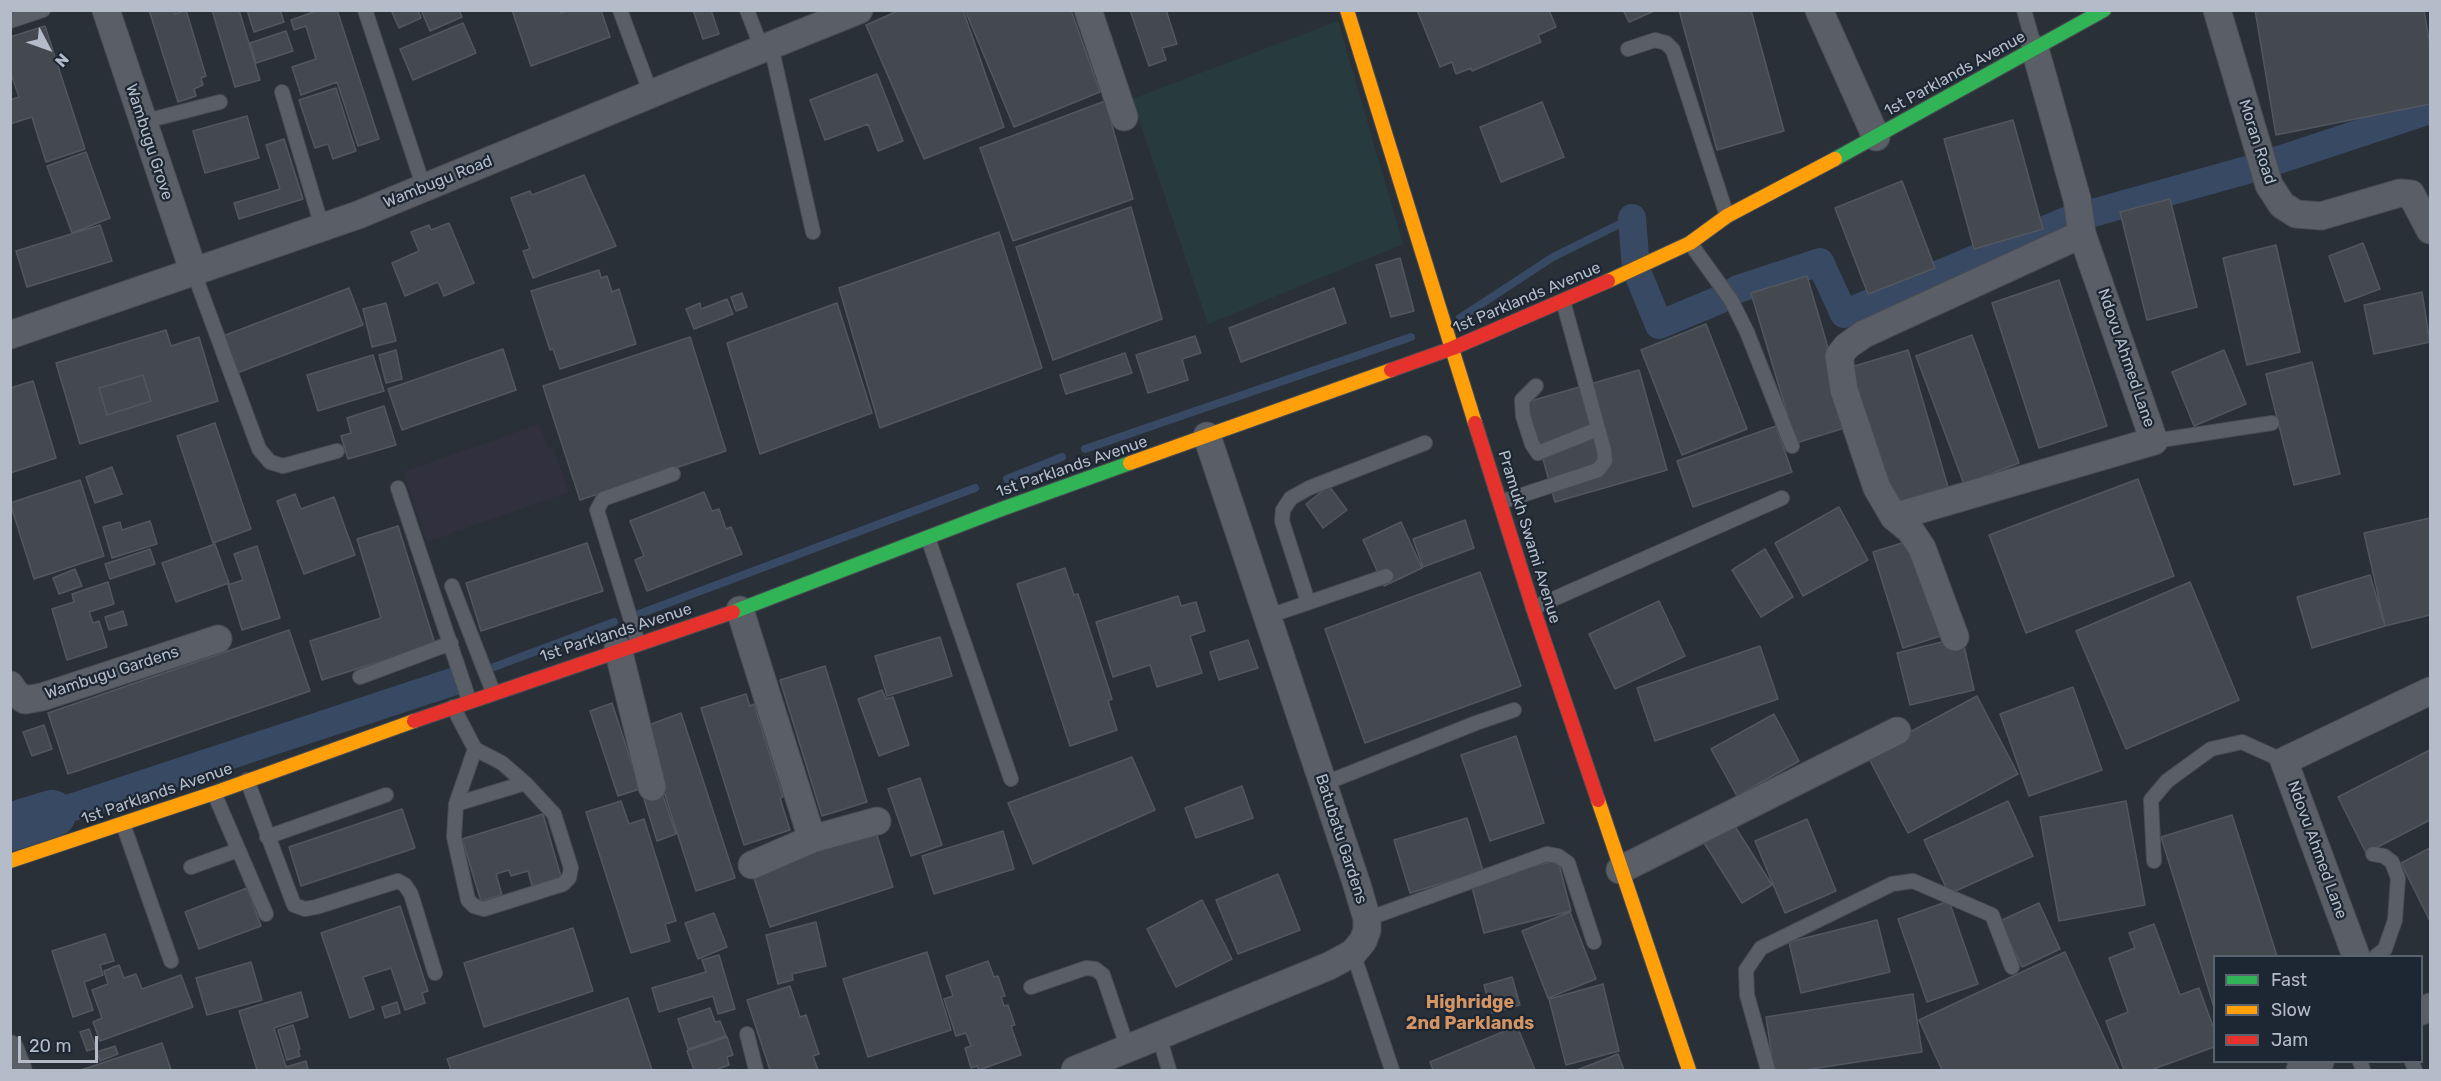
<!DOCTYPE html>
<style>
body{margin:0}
#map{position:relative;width:2441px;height:1081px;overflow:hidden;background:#2a3038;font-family:Rubik,sans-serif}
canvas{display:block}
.frame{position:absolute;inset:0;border:12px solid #b4bcc9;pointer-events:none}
.legend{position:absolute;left:2213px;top:955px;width:210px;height:108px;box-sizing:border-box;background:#1d2633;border:2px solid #59626f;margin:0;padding:8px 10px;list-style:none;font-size:18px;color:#b4bcc9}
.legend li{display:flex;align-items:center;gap:12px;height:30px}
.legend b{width:30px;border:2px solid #59626f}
.north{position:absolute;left:18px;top:18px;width:60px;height:60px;-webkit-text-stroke:4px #1d2633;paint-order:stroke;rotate:131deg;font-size:16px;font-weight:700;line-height:24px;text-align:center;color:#b4bcc9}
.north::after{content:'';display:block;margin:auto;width:21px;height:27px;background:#b4bcc9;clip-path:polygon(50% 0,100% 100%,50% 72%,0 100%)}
.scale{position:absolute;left:18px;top:1036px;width:80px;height:27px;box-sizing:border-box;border:3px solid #b4bcc9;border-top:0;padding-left:8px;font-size:18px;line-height:21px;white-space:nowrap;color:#b4bcc9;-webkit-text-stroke:4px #1d2633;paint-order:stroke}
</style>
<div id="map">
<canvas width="2441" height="1081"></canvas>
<div class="frame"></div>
<ul class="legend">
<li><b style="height:8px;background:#30b455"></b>Fast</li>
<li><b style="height:8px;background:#ff9f0a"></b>Slow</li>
<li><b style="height:8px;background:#e5322d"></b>Jam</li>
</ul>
<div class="north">N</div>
<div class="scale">20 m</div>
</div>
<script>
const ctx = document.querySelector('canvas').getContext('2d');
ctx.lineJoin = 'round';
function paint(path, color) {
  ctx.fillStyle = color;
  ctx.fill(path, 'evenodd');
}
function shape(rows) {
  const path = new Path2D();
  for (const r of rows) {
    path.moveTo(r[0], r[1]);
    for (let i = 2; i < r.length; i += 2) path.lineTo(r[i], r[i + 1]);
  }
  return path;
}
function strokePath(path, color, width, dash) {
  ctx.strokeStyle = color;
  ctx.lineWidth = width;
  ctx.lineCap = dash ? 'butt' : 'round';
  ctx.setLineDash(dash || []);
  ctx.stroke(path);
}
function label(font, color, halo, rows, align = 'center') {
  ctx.font = font + ' Rubik,sans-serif';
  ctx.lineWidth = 4.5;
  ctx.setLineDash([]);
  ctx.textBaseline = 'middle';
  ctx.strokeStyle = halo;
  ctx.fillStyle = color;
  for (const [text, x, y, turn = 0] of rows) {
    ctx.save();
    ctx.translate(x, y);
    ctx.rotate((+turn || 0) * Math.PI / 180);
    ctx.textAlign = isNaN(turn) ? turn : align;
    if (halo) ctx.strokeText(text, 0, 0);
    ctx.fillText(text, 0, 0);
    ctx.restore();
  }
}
paint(shape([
 [539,424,548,448,553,447,569,492,427,542,403,472]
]), '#31303e');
paint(shape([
 [1338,21,1403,244,1208,324,1132,99]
]), '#273a3e');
strokePath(shape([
 [1460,318,1553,257,1632,218],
 [1085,449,1411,337],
 [1007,479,1062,457],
 [639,614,975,488],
 [494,667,614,622]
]), '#384963', 8);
strokePath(shape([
 [1632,218,1636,269,1659,325,1719,300,1738,289,1820,262,1844,314,2071,219,2254,168,2430,110],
 [52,814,452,682]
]), '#384963', 28);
strokePath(shape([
 [10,827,52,814]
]), '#384963', 48);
const building = shape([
 [149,10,174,10,175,14,186,10,206,76,201,78,203,85,194,89,196,96,178,102,149,10],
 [212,10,239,10,260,80,235,87,212,10],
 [247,10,280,10,284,22,254,32,247,10],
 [319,10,337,10,379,139,358,146,337,82,301,95,292,67,316,59,306,26,294,30,291,20,319,10],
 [391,10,418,10,421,18,399,28,391,10],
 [421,10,459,10,462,17,430,31,421,10],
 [512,10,560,10,561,13,569,10,601,10,610,37,531,66,512,10],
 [693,10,711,10,719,34,703,39,693,10],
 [900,10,963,10,1004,127,924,159,866,25,900,10],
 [965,10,1071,10,1100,92,1014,127,965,10],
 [1130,10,1166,10,1177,44,1162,48,1166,60,1149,66,1130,10],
 [1417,10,1549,10,1556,27,1538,35,1541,42,1472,71,1471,68,1456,74,1452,62,1440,67,1417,10],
 [1623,10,1651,10,1652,12,1629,22,1623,10],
 [1679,10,1751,10,1784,131,1717,150,1679,10],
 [2255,10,2424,10,2430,45,2430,104,2276,135,2255,10],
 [463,23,476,53,413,80,400,49,463,23],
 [45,26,85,149,46,162,32,117,10,124,10,100,19,97,10,71,10,37,45,26],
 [286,31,293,51,256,63,250,43,286,31],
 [877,74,903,141,878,151,868,124,825,140,810,100,877,74],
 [336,88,356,151,333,159,328,144,315,148,299,100,336,88],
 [1105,101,1133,199,1013,241,980,148,1105,101],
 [1542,102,1564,157,1501,182,1480,127,1542,102],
 [247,116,259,158,205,173,193,131,247,116],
 [2013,120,2043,229,1974,249,1944,139,2013,120],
 [284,139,303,199,239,219,234,203,280,189,266,145,284,139],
 [86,152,110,218,72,233,47,166,86,152],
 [584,175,616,246,533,278,523,251,530,249,511,198,530,191,532,195,584,175],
 [1902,181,1935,268,1868,294,1835,208,1902,181],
 [2170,199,2197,307,2147,320,2120,212,2170,199],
 [1131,207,1162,319,1053,360,1016,247,1131,207],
 [449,223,474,283,444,296,438,282,405,296,392,263,419,251,411,232,429,225,431,230,449,223],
 [100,225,112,261,27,287,16,251,100,225],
 [999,232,1042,368,880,428,839,288,999,232],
 [2363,243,2380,289,2345,302,2329,256,2363,243],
 [2276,245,2300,352,2247,365,2223,258,2276,245],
 [1400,258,1414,311,1391,317,1376,265,1400,258],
 [599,270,601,278,607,276,612,292,619,289,636,344,560,369,553,349,550,350,531,291,599,270],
 [1807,276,1851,426,1796,443,1751,293,1807,276],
 [2059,280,2107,426,2039,448,1992,303,2059,280],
 [349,288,363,325,237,373,223,336,349,288],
 [1334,288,1346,323,1241,362,1229,328,1334,288],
 [2422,292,2430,342,2374,354,2364,305,2422,292],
 [742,293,747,307,736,311,731,297,742,293],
 [727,299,733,314,694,329,686,309,700,303,701,309,727,299],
 [386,303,396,341,372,347,363,309,386,303],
 [837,303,872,413,760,454,727,343,837,303],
 [1706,324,1747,429,1682,455,1641,350,1706,324],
 [166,330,171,346,199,337,218,401,80,444,56,363,166,330],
 [143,375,151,401,107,415,99,388,143,375],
 [1972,335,2019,463,1964,484,1916,356,1972,335],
 [1195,336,1201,353,1182,359,1188,380,1148,393,1136,355,1195,336],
 [690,337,726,451,580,500,543,386,690,337],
 [503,349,516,390,402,430,388,389,503,349],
 [396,350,402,379,386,383,379,355,396,350],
 [1908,350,1948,487,1892,504,1851,367,1908,350],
 [2224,350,2246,404,2194,426,2172,372,2224,350],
 [1125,353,1132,373,1066,394,1060,375,1125,353],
 [373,355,384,391,318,411,307,375,373,355],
 [2312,362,2340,474,2294,485,2266,374,2312,362],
 [1639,370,1667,470,1555,502,1527,402,1639,370],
 [143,375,151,401,107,415,99,388,143,375],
 [33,381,56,458,10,473,10,388,33,381],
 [384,406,396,445,348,459,341,436,351,433,347,418,384,406],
 [215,423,251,529,213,543,177,436,215,423],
 [1776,426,1792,472,1693,507,1677,461,1776,426],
 [112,467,122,494,95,503,86,477,112,467],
 [2138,479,2174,576,2026,633,1989,535,2138,479],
 [80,480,104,556,34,579,10,503,80,480],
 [1329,486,1347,510,1323,528,1306,504,1329,486],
 [704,492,712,511,719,509,726,529,731,527,742,554,647,591,635,560,644,556,630,521,704,492],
 [295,494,301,509,334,497,355,555,304,574,277,501,295,494],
 [1839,507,1868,560,1803,596,1775,543,1839,507],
 [2430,518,2430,615,2385,626,2364,533,2430,518],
 [1465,520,1474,548,1423,567,1413,539,1465,520],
 [150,521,157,544,112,558,103,527,120,522,122,530,150,521],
 [1401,522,1422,568,1384,586,1363,540,1401,522],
 [398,526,435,644,322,680,310,641,381,618,357,539,398,526],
 [1915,539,1944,635,1903,648,1873,552,1915,539],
 [587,543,603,591,481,631,466,583,587,543],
 [215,544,229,583,176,602,162,563,215,544],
 [257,546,280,618,242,630,228,585,243,580,234,554,257,546],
 [150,549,155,564,110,579,105,564,150,549],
 [1765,549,1793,597,1761,617,1732,570,1765,549],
 [1065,568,1074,595,1078,594,1112,699,1108,701,1117,730,1070,746,1017,584,1065,568],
 [75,569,82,586,59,594,53,578,75,569],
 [1480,572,1521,686,1365,743,1325,629,1480,572],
 [2370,575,2385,626,2312,648,2297,597,2370,575],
 [108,582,114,604,89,612,93,623,99,621,107,647,67,660,52,609,74,602,72,594,108,582],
 [2190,582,2239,700,2126,749,2076,631,2190,582],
 [1178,596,1181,606,1196,602,1205,631,1190,636,1202,673,1157,687,1150,665,1113,677,1096,622,1178,596],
 [1659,601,1685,656,1615,689,1589,634,1659,601],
 [123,611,127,625,109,630,105,617,123,611],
 [289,630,310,691,68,774,48,713,289,630],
 [940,637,952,676,887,696,875,656,940,637],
 [1962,637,1974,690,1910,705,1897,653,1962,637],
 [1248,640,1258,668,1219,680,1210,652,1248,640],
 [1760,646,1778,699,1655,741,1637,688,1760,646],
 [825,666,867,802,822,816,780,680,825,666],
 [2073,687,2102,770,2029,796,2000,714,2073,687],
 [882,690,886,699,893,697,909,745,879,756,858,699,882,690],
 [746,694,750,706,754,704,783,797,780,798,790,830,744,845,701,708,746,694],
 [1977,696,2018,774,1908,833,1867,755,1977,696],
 [612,703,640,789,618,796,590,711,612,703],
 [681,713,735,878,696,891,643,727,681,713],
 [1774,714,1799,761,1737,796,1711,749,1774,714],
 [44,725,52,749,32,756,23,732,44,725],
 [1516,736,1544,823,1490,841,1461,755,1516,736],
 [2430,750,2430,820,2366,853,2338,797,2430,750],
 [1132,757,1155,810,1033,864,1008,803,1132,757],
 [920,778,942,845,911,856,888,789,920,778],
 [1242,786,1253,818,1196,838,1185,808,1242,786],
 [662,793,676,834,657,841,644,799,662,793],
 [621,801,629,824,644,819,676,921,665,924,670,941,631,953,586,812,621,801],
 [2008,801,2033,856,1949,894,1924,840,2008,801],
 [2126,801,2145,905,2059,921,2040,817,2126,801],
 [402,809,415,848,301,886,289,847,402,809],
 [543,814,561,877,532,886,528,871,511,876,509,870,496,874,502,895,481,901,462,839,543,814],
 [2232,815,2277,956,2214,956,2214,1007,2161,837,2232,815],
 [1467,818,1483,871,1410,893,1394,840,1467,818],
 [1807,819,1836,891,1785,913,1755,841,1807,819],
 [1731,820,1772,885,1742,903,1701,838,1731,820],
 [1003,831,1014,869,934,894,922,856,1003,831],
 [876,832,893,887,770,927,752,872,876,832],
 [2430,848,2430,921,2401,863,2430,848],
 [1558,860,1571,911,1484,933,1471,883,1558,860],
 [1278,874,1300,930,1238,954,1216,900,1278,874],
 [247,888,261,926,199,949,185,912,247,888],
 [1202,900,1232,959,1176,987,1147,929,1202,900],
 [1949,901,1978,984,1927,1002,1898,919,1949,901],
 [2039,903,2060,949,2022,967,2000,921,2039,903],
 [400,906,428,991,422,993,425,1003,405,1010,391,968,363,977,374,1009,350,1018,321,933,400,906],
 [1570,912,1596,979,1548,998,1522,931,1570,912],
 [714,913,727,947,698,959,685,923,714,913],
 [1877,920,1890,972,1801,993,1789,942,1877,920],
 [816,922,826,966,792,974,793,980,778,984,766,935,816,922],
 [2154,924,2180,995,2199,988,2214,1029,2214,1047,2151,1070,2124,1070,2106,1021,2128,1012,2109,958,2135,948,2129,933,2154,924],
 [573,928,593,991,484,1027,464,963,573,928],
 [105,934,114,961,100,965,103,975,84,982,93,1010,73,1017,52,951,105,934],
 [927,952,951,1030,868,1057,843,979,927,952],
 [2065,952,2119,1070,1942,1070,1919,1020,2065,952],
 [719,955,735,1009,718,1014,713,996,659,1012,652,988,706,972,702,960,719,955],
 [988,961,994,977,998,976,1005,996,1001,997,1004,1006,1008,1005,1015,1025,1011,1026,1021,1055,979,1070,977,1066,971,1068,965,1048,971,1046,966,1033,956,1036,944,999,953,996,946,976,988,961],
 [251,962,262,1000,207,1015,196,978,251,962],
 [119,965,124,978,136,974,142,989,181,975,193,1007,100,1041,93,1022,102,1018,92,990,108,984,104,971,119,965],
 [1512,977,1520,1005,1492,1013,1484,985,1512,977],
 [1603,984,1619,1051,1566,1065,1549,999,1603,984],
 [790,986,800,1017,806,1015,819,1054,813,1056,818,1070,770,1070,747,1000,790,986],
 [301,992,308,1017,274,1028,286,1067,306,1061,308,1070,257,1070,239,1011,301,992],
 [1913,994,1922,1052,1805,1070,1774,1070,1766,1017,1913,994],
 [628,998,652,1070,451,1070,447,1059,628,998],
 [397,1002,400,1013,385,1018,382,1007,397,1002],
 [710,1008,715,1022,720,1021,726,1036,688,1049,678,1019,710,1008],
 [293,1025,300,1049,298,1050,300,1056,287,1060,278,1030,293,1025],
 [1517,1026,1535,1070,1433,1070,1430,1062,1517,1026],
 [89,1029,96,1048,87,1051,80,1032,89,1029],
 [727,1037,733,1055,727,1057,729,1065,715,1070,694,1070,687,1051,727,1037],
 [162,1043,171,1070,81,1070,162,1043],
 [115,1046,118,1054,100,1061,97,1052,115,1046],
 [1618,1054,1624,1070,1577,1070,1618,1054]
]);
paint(building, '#444950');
strokePath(building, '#52575f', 1.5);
const lane = shape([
 [365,10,424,188],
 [620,10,651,94],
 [747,10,762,49],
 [2024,10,2035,49],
 [10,21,43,10],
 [771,46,813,232],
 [1628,49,1655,40,1666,43,1673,50,1727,216],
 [282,92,322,227],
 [142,122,220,102],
 [1690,243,1731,300,1747,332,1792,446],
 [194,273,259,449,270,462,283,466,337,451],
 [1536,386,1522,400,1523,416,1532,444,1538,453,1598,429],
 [2154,441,2272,423],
 [398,488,469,700],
 [1501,502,1598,470,1605,461,1604,450,1563,301],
 [928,538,1011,779],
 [452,586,493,692],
 [1308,602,1282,521,1283,510,1291,498,1309,488,1425,443],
 [1533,608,1782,498],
 [1269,616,1386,576],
 [638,643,597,510,603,499,673,474],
 [360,677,451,643],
 [453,707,475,749,502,763,525,783,554,814,571,868,569,878,563,884,484,909,474,906,468,900,454,837,456,804,475,749],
 [247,780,294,905,305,909,316,907,398,881,405,885,411,894,435,973],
 [1323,784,1476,723,1514,710],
 [214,793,266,914],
 [456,804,525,783],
 [123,824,171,961],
 [267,837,386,795],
 [2373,854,2384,856,2392,862,2398,878,2395,920,2385,949,2376,956],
 [2154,861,2151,800,2167,781,2211,749,2242,742,2284,761],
 [191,867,238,850],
 [1367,919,1547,854,1558,856,1568,863,1594,942],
 [1353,953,1392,1070],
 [1031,987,1086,968,1095,969,1103,975,1128,1049],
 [747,1034,756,1070],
 [1159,1036,1169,1070],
 [2360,1062,2363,1070],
 [2412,1062,2415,1070],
 [1768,1070,1747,995,1746,970,1761,948,1892,884,1913,881,1992,915,2012,967]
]);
const street = shape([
 [106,10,194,273],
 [1088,10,1124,117],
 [1819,10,1876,137],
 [2217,10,2269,185,2282,205,2296,214,2321,216,2400,193,2411,194,2430,230],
 [10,335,358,215,697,75,859,10],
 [1894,517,2154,441,2082,234,2077,199,2035,49],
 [740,610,812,839,752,865],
 [1955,637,1922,548,1910,530,1894,517,1877,488,1844,390,1839,356,1847,346,1864,334,2082,234],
 [618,649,652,787],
 [10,685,15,693,25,700,42,697,218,639],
 [812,839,877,821],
 [1620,870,1897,731],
 [2356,956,2284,761,2430,691],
 [2422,1011,2430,1007],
 [10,1049,18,1070],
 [1075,1070,1329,966,1353,953,1363,941,1367,930,1367,919,1357,885,1207,436],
 [2300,1070,2320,1062]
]);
const fast = shape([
 [1835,159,2104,10],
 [733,612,999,510,1130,463]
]);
const slow = shape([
 [1347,10,1475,423],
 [1608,281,1690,243,1727,216,1835,159],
 [1130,463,1391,370],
 [1598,800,1689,1070],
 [10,861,214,793,414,721]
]);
const jam = shape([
 [1391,370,1453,348,1608,281],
 [1475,423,1533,608,1598,800],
 [414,721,733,612]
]);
strokePath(lane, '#484c53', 16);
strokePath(street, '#484c53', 29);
strokePath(fast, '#484c53', 16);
strokePath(slow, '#484c53', 16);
strokePath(jam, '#484c53', 16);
strokePath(lane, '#5a5e66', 14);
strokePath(street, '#5a5e66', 27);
strokePath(fast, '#30b455', 14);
strokePath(slow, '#ff9f0a', 14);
strokePath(jam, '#e5322d', 14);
label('16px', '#b4bcc9', '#1d2633', [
 ["1st Parklands Avenue",1955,74,-29],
 ["Wambugu Grove",149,142,72],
 ["Moran Road",2257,142,72],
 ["Wambugu Road",438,182,-22],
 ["1st Parklands Avenue",1527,298,-23],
 ["Ndovu Ahmed Lane",2126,358,71],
 ["1st Parklands Avenue",1072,467,-19],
 ["Pramukh Swami Avenue",1529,537,73],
 ["1st Parklands Avenue",616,633,-18],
 ["Wambugu Gardens",112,673,-18],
 ["1st Parklands Avenue",157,794,-19],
 ["Batubatu Gardens",1341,839,72],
 ["Ndovu Ahmed Lane",2317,850,70]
]);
label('bold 18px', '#d59563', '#1d2633', [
 ["Highridge",1470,1003],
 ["2nd Parklands",1470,1024]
]);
</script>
